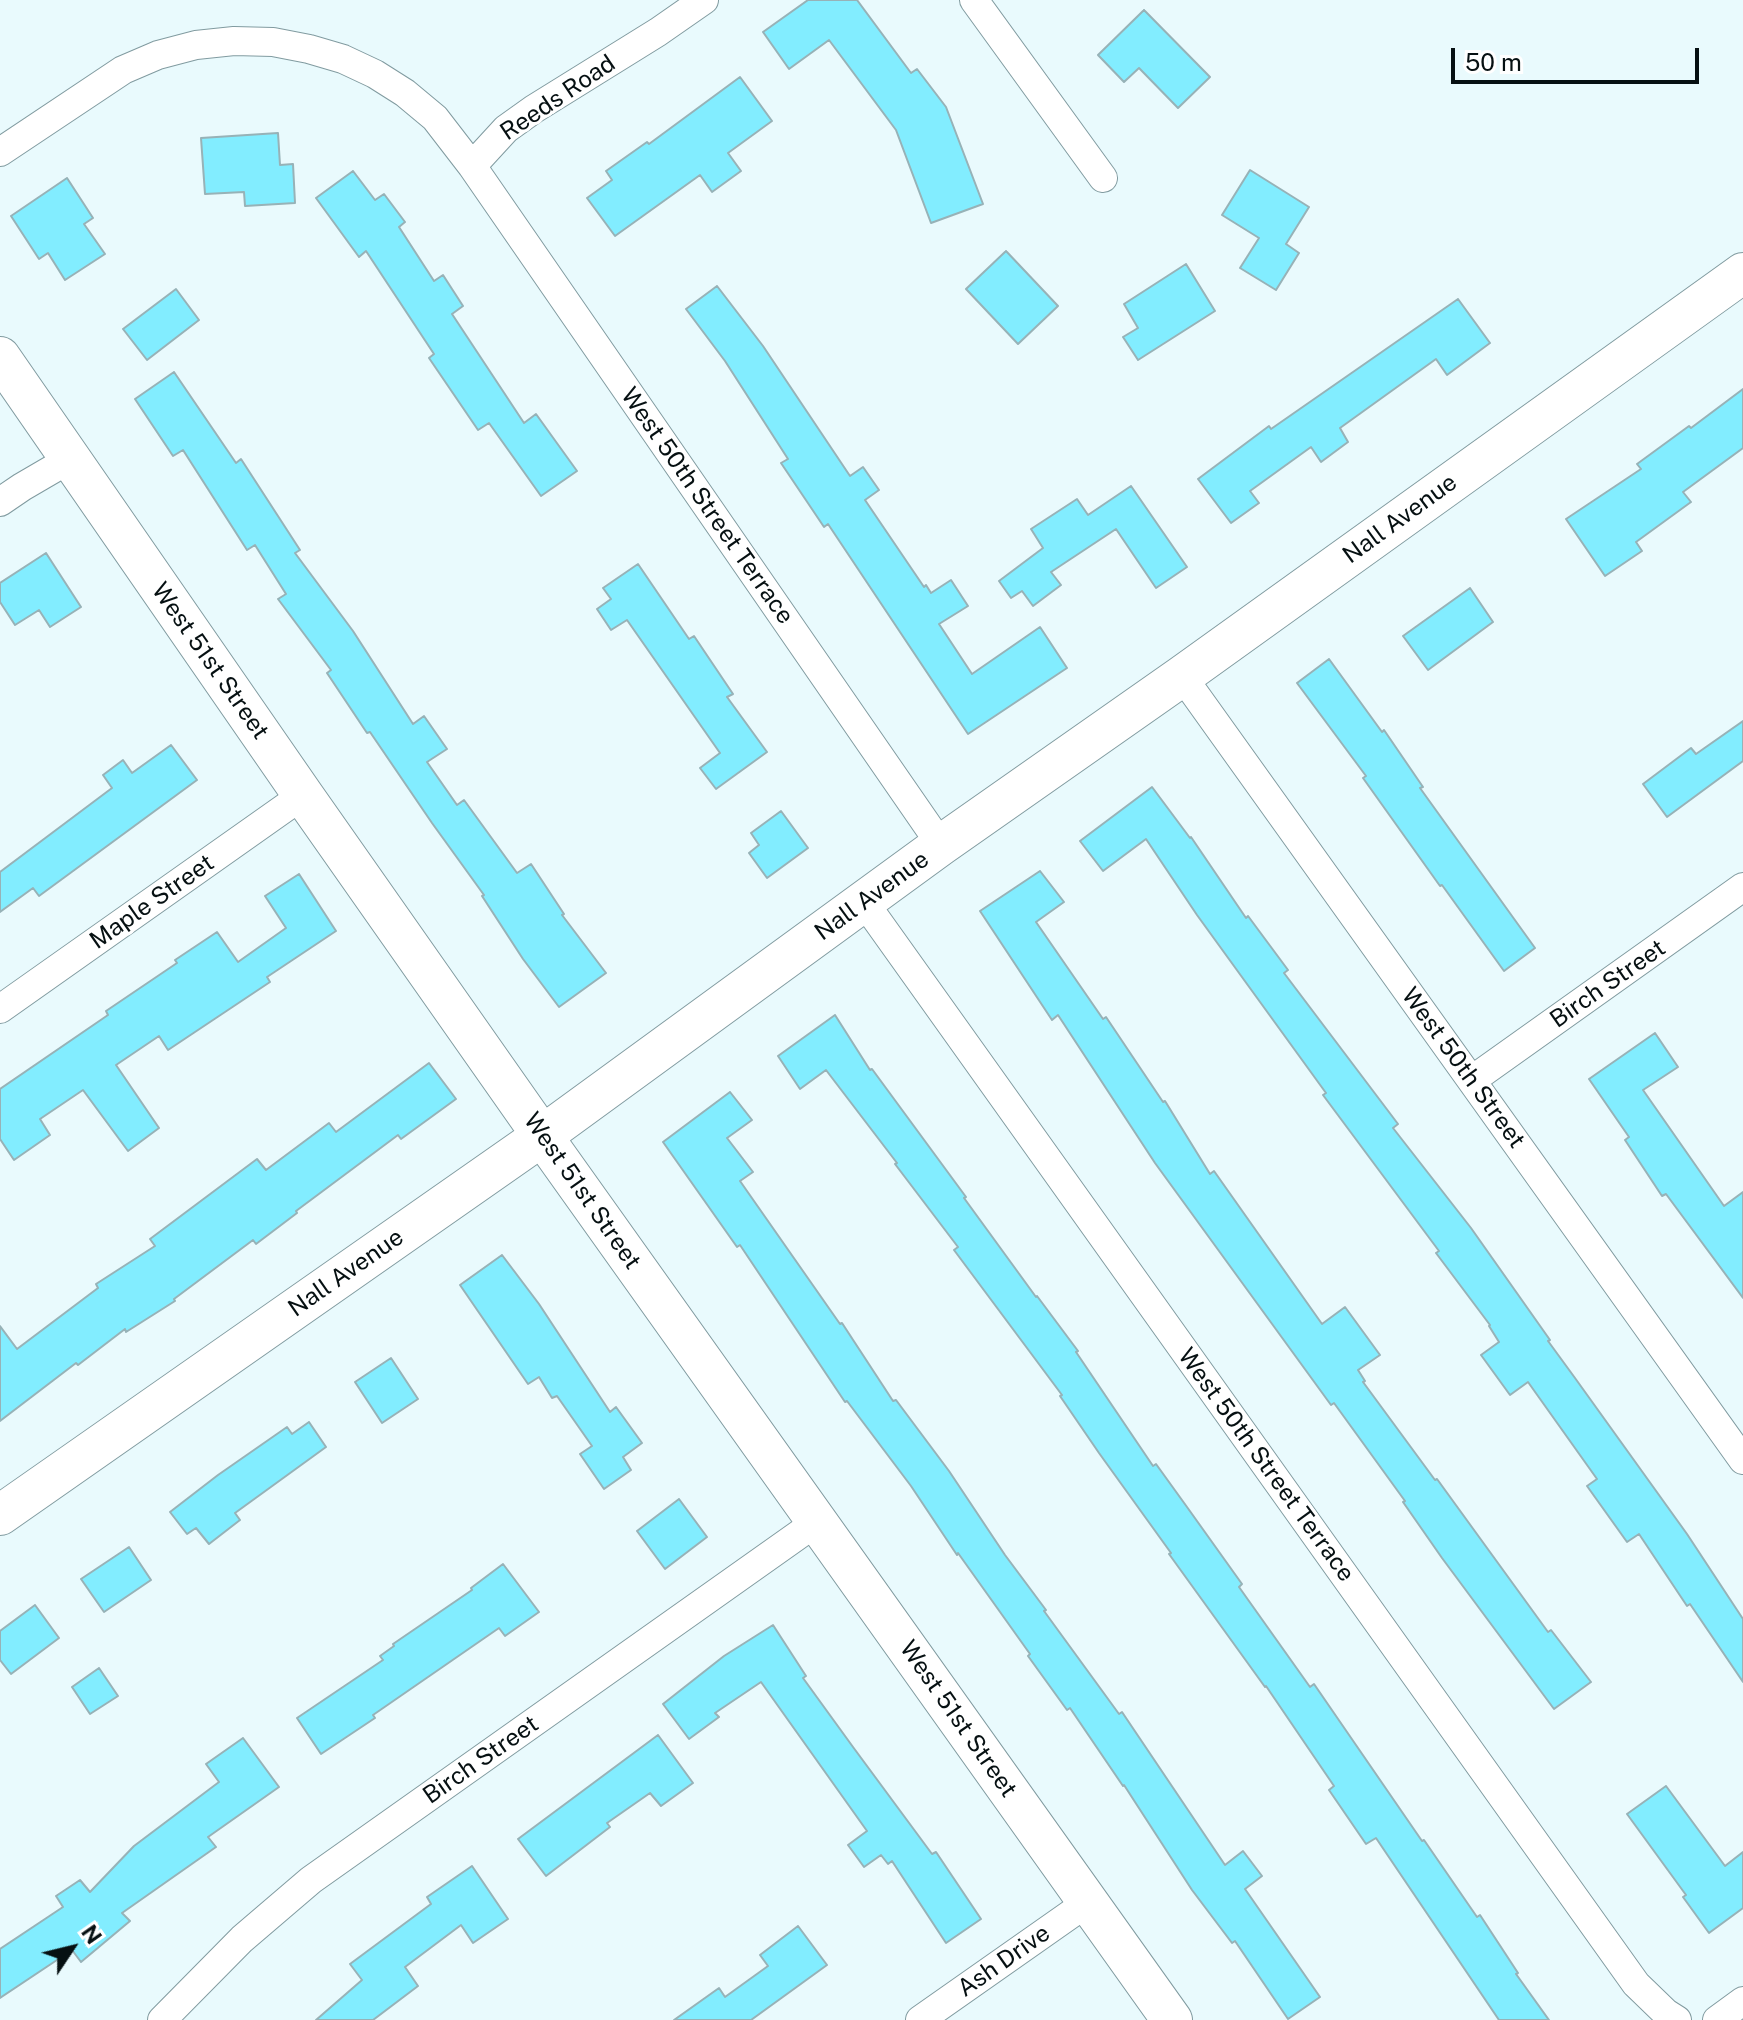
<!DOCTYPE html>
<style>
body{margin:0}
#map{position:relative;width:1743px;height:2020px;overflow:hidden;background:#e9fafd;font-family:"Public Sans",sans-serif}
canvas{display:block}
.north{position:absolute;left:32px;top:1908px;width:80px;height:80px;-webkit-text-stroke:6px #fff;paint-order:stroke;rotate:55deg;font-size:22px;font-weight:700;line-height:32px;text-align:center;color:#061012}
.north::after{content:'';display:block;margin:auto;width:28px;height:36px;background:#061012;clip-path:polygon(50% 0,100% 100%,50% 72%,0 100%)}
.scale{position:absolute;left:1451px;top:48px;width:248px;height:36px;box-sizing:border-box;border:4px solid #061012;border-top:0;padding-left:10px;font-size:24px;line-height:28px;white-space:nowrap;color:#061012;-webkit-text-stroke:6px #fff;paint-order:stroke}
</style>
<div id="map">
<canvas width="1743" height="2020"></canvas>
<div class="north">N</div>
<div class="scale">50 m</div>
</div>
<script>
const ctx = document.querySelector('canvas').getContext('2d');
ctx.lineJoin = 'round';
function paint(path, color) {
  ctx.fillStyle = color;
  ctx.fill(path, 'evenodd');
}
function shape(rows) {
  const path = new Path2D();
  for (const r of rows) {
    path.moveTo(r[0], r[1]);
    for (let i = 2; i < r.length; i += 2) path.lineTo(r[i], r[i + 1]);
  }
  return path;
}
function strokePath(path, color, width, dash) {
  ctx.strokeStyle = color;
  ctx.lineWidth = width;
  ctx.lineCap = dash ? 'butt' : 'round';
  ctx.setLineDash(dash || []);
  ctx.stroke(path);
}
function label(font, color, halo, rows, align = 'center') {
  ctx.font = font + ' "Public Sans",sans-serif';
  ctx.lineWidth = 6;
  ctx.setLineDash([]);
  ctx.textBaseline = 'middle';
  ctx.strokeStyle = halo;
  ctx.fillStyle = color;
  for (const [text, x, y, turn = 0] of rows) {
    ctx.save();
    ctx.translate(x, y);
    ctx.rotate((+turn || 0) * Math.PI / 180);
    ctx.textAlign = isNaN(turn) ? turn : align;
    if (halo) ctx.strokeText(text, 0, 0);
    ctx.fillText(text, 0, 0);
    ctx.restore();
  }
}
const building = shape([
 [808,0,857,0,911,73,917,69,946,107,983,204,931,223,896,130,829,40,789,69,763,32,808,0],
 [1144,10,1210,77,1178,108,1139,68,1124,82,1098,55,1144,10],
 [740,77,772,121,728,153,741,171,712,192,700,175,615,236,587,198,612,180,606,171,647,142,649,144,740,77],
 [278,133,280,165,293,164,295,203,245,206,244,192,205,194,201,138,278,133],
 [1250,170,1309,207,1286,244,1299,253,1276,290,1240,268,1259,238,1222,215,1250,170],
 [353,171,375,200,384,194,405,222,399,227,434,281,443,275,463,306,452,314,524,423,536,414,577,471,541,496,489,423,478,430,429,358,434,354,366,251,359,257,316,198,353,171],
 [67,178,93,218,84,224,105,254,65,280,48,253,39,259,11,216,67,178],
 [1006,251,1058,306,1018,344,966,289,1006,251],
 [1186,264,1215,311,1138,360,1123,337,1138,328,1124,304,1186,264],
 [717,286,763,346,850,476,863,467,879,490,865,500,924,587,926,585,931,593,951,580,968,606,939,624,972,674,1040,627,1067,668,968,734,828,524,824,527,781,463,788,459,725,361,686,309,717,286],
 [176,289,199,320,147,360,123,329,176,289],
 [1458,299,1490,343,1447,375,1436,359,1340,428,1348,442,1321,462,1311,447,1250,491,1259,503,1231,523,1198,479,1269,426,1271,429,1458,299],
 [174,372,236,463,241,459,300,550,295,553,353,631,413,724,424,716,447,749,427,762,457,805,464,800,517,873,531,864,564,914,562,915,606,973,559,1007,523,959,482,896,484,895,432,823,370,732,367,733,327,673,331,670,278,599,286,594,255,545,247,550,183,450,173,456,135,399,174,372],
 [1743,389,1743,448,1683,492,1691,502,1636,542,1642,551,1605,576,1566,519,1641,469,1637,464,1689,426,1691,428,1743,389],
 [1131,486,1187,567,1156,588,1116,529,1051,572,1061,585,1033,606,1022,591,1011,598,999,581,1043,548,1031,529,1077,499,1088,515,1131,486],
 [46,553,81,607,50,627,39,610,15,625,0,602,0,583,46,553],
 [638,564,689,639,694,636,733,694,727,697,767,752,716,789,700,768,720,753,627,620,611,630,597,609,611,599,603,588,638,564],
 [1470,588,1493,622,1428,670,1403,636,1470,588],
 [1329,659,1382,732,1384,730,1423,787,1420,788,1535,948,1504,971,1442,885,1440,886,1363,778,1366,776,1297,683,1329,659],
 [1743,721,1743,761,1667,817,1643,784,1691,748,1696,754,1743,721],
 [171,745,197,780,39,896,33,888,0,912,0,872,112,788,103,775,123,760,132,773,171,745],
 [1152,787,1190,838,1191,837,1246,918,1248,916,1288,970,1284,973,1398,1124,1393,1128,1471,1228,1550,1340,1548,1341,1575,1378,1687,1534,1743,1619,1743,1682,1690,1604,1687,1606,1639,1534,1627,1542,1587,1486,1597,1479,1528,1382,1510,1395,1481,1355,1499,1342,1489,1326,1490,1325,1436,1253,1439,1251,1323,1095,1326,1093,1197,915,1146,839,1103,871,1080,841,1152,787],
 [781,811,808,848,767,878,749,853,759,845,751,833,781,811],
 [1040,871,1064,902,1036,922,1103,1019,1106,1017,1163,1102,1165,1101,1210,1174,1214,1171,1322,1324,1345,1307,1380,1355,1358,1370,1365,1381,1363,1382,1435,1480,1437,1479,1548,1632,1551,1630,1591,1682,1554,1709,1442,1558,1403,1502,1405,1501,1334,1403,1331,1405,1155,1163,1058,1015,1052,1020,980,911,1040,871],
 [299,874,336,931,267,977,270,982,168,1050,159,1036,116,1065,159,1128,128,1151,83,1090,40,1119,50,1135,14,1160,0,1139,0,1089,108,1015,106,1011,177,963,175,960,217,932,238,962,286,928,265,896,299,874],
 [835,1015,870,1070,872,1069,966,1197,964,1198,1036,1297,1037,1296,1078,1351,1076,1352,1153,1466,1156,1464,1187,1507,1242,1584,1239,1587,1310,1687,1314,1684,1422,1841,1424,1840,1477,1917,1480,1915,1518,1973,1516,1974,1549,2020,1499,2020,1376,1838,1366,1844,1329,1790,1334,1786,1266,1686,1265,1687,1169,1554,1171,1553,1099,1453,1060,1396,1062,1395,954,1250,958,1247,895,1164,897,1163,826,1070,800,1089,778,1056,835,1015],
 [1655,1033,1678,1067,1643,1090,1724,1206,1743,1192,1743,1298,1666,1194,1662,1196,1625,1140,1629,1137,1589,1079,1655,1033],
 [429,1063,456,1099,401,1139,398,1135,296,1211,297,1213,256,1244,253,1240,174,1299,175,1301,126,1332,125,1329,78,1365,76,1363,0,1421,0,1326,17,1349,98,1288,96,1284,155,1246,150,1239,257,1159,266,1170,329,1123,336,1132,429,1063],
 [730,1092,752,1120,727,1138,753,1172,740,1181,840,1324,842,1323,893,1401,896,1400,949,1471,1005,1555,1046,1610,1044,1611,1119,1714,1122,1712,1225,1865,1243,1851,1262,1876,1245,1889,1320,1997,1288,2019,1235,1941,1232,1943,1192,1890,1124,1785,1123,1786,1070,1708,1067,1710,1028,1656,1030,1654,958,1553,957,1555,911,1486,847,1401,845,1402,740,1245,737,1247,663,1142,730,1092],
 [502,1255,539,1304,610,1412,616,1407,642,1443,623,1457,631,1470,604,1489,580,1454,592,1446,557,1396,552,1398,539,1377,528,1384,460,1285,502,1255],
 [391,1358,418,1399,382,1423,355,1382,391,1358],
 [309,1422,326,1447,235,1513,240,1520,209,1544,196,1528,187,1534,170,1512,218,1475,287,1427,292,1434,309,1422],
 [679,1499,707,1537,665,1569,637,1531,679,1499],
 [129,1547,151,1580,104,1612,81,1579,129,1547],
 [503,1564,539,1612,505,1636,499,1628,373,1715,375,1718,321,1754,297,1718,383,1660,380,1656,394,1646,393,1644,472,1590,471,1588,503,1564],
 [35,1605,59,1638,11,1674,0,1660,0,1631,35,1605],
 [773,1625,806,1676,803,1678,853,1747,932,1854,936,1852,981,1919,946,1943,892,1861,888,1864,881,1855,864,1867,848,1845,867,1831,761,1682,715,1713,719,1717,689,1739,663,1704,724,1656,773,1625],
 [99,1668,118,1696,90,1714,72,1687,99,1668],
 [658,1735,693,1783,661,1806,650,1793,607,1823,610,1827,546,1876,518,1839,658,1735],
 [243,1738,279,1787,208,1837,216,1847,122,1913,130,1921,81,1962,72,1950,0,1998,0,1949,63,1907,56,1896,80,1880,90,1892,134,1846,219,1782,206,1764,243,1738],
 [1666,1786,1725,1866,1743,1852,1743,1908,1709,1933,1683,1897,1686,1895,1627,1814,1666,1786],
 [472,1866,508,1919,473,1943,461,1925,405,1967,418,1986,373,2020,316,2020,362,1980,350,1964,431,1904,427,1897,472,1866],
 [798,1926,827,1965,751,2020,674,2020,719,1988,725,1997,768,1966,760,1955,798,1926]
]);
paint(building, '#82edff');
strokePath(building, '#97b2b7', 2);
const street = shape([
 [974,0,1103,178],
 [0,152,123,70,158,55,196,45,234,41,273,42,309,49,343,59,375,74,405,93,435,118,472,166,941,845],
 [472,166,506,129,534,109,658,32,704,0],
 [0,502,22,487,70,459],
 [1182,676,1743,1460],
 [864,902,1636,1984,1666,2013,1677,2020],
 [0,1009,303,795],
 [1472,1080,1743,887],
 [162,2020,242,1939,311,1880,818,1521],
 [920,2020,1088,1902],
 [1717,2020,1743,2001]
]);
const secondary = shape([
 [0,357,303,795,555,1154,1172,2020],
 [0,1515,542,1136,941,845,1182,676,1743,273]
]);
strokePath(street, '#819ba0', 30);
strokePath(secondary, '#819ba0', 42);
strokePath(street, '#fff', 28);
strokePath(secondary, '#fff', 40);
label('24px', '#061012', '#fff', [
 ["Reeds Road",558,98,-34],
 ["West 50th Street Terrace",707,506,55],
 ["Nall Avenue",1400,519,-36],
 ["West 51st Street",210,661,55],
 ["Nall Avenue",872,896,-36],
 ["Maple Street",152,902,-35],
 ["Birch Street",1608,984,-35],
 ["West 50th Street",1463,1068,54],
 ["West 51st Street",582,1191,55],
 ["Nall Avenue",346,1273,-35],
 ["West 50th Street Terrace",1266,1465,54],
 ["West 51st Street",958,1719,55],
 ["Birch Street",481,1760,-35],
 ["Ash Drive",1004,1961,-35]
]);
</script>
